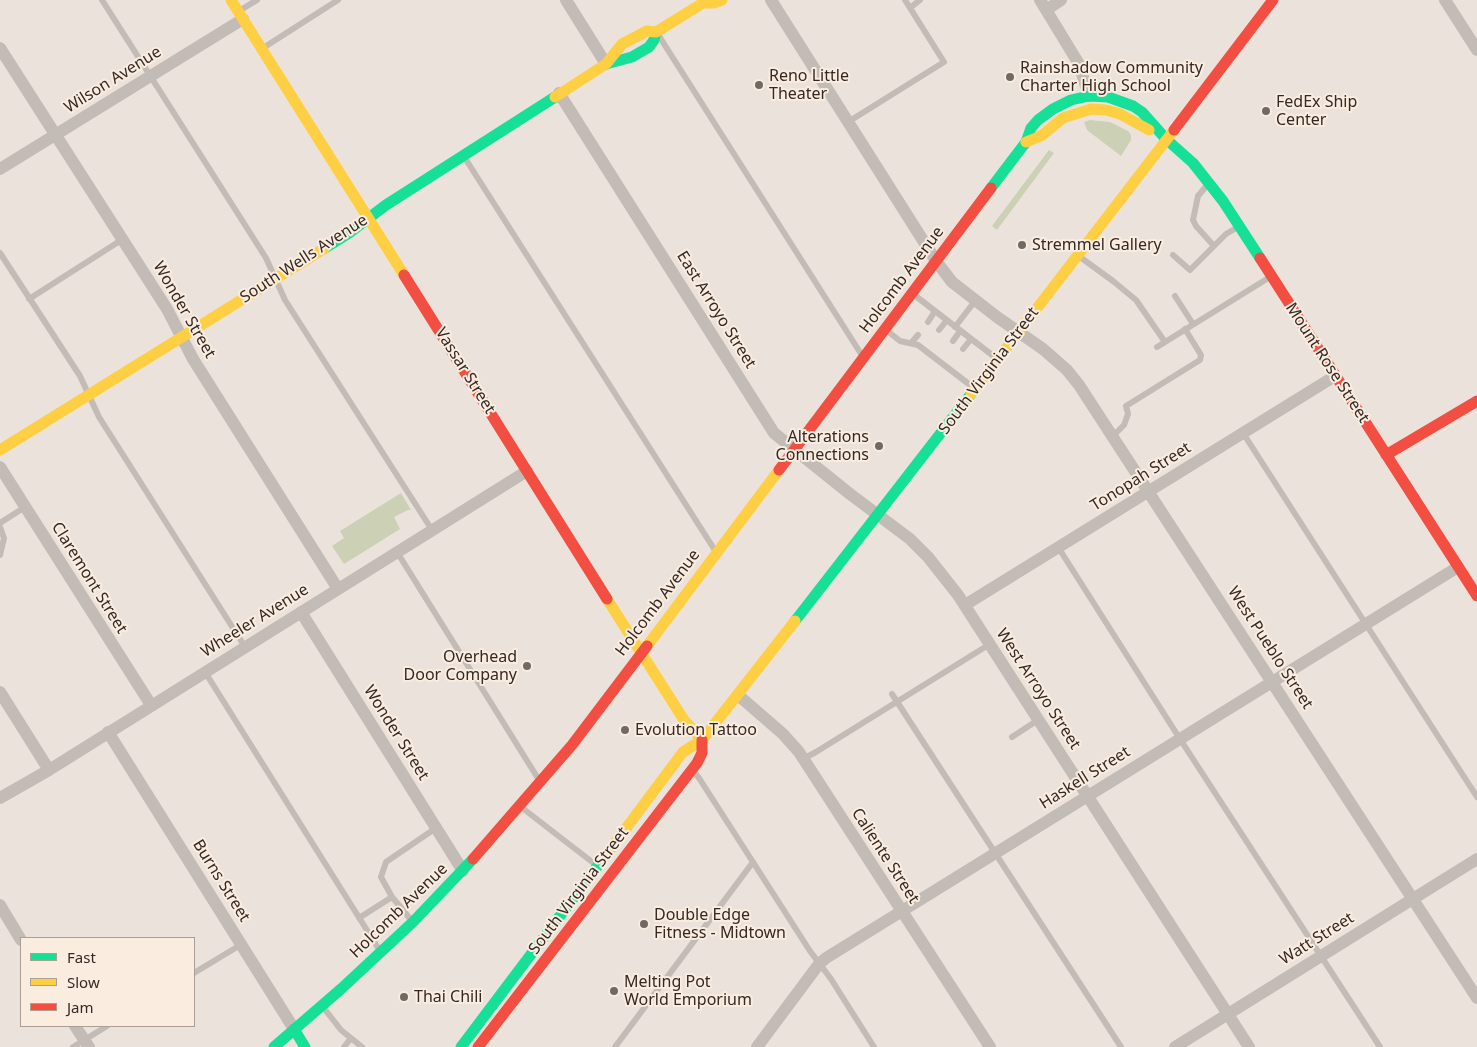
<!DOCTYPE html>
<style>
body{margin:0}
#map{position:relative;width:1477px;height:1047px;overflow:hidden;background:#ebe3db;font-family:"Noto Sans",sans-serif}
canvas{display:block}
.legend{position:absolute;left:20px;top:937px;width:175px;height:90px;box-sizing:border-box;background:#faede0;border:1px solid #aa9e95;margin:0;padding:6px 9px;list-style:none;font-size:15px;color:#332824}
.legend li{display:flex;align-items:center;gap:10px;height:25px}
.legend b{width:25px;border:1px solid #aa9e95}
</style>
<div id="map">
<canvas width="1477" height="1047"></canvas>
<ul class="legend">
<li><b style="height:6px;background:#16e098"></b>Fast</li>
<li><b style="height:6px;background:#ffcf43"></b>Slow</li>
<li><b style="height:6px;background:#f24e42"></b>Jam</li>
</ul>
</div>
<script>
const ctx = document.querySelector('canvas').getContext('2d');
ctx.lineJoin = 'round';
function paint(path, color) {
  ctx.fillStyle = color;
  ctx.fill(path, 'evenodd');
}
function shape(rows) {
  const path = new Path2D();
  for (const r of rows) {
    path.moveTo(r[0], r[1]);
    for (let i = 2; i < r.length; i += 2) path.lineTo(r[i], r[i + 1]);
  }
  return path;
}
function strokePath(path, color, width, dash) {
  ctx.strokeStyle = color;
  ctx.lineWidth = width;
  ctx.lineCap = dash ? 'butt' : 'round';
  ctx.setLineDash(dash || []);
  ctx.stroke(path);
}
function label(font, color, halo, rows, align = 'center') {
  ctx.font = font + ' "Noto Sans",sans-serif';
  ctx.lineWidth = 4;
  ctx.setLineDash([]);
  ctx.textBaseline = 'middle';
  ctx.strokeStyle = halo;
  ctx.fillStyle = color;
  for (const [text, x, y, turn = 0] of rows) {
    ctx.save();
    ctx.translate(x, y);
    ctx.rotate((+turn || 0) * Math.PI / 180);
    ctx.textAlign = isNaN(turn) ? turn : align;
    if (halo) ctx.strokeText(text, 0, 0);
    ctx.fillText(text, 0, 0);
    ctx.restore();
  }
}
paint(shape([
 [1090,120,1110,122,1128,131,1131,135,1131,140,1121,156,1087,130,1084,122],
 [1049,150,1054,153,997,230,992,226],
 [401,493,411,510,408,510,394,517,400,529,344,564,332,546,344,538,340,531]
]), '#ccd0b4');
strokePath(shape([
 [102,0,266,258,285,300,432,530],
 [910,8,920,0],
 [239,11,257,0],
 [659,36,863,357],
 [263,48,338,0],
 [848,122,944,62,905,0],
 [463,155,716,552],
 [1208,184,1198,196,1193,220,1196,226,1214,246],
 [0,253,80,376,99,417,245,647],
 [1173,255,1190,270,1226,234,1238,227],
 [1080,257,1113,281,1136,300,1165,342],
 [913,294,996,358],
 [1175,296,1193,324],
 [29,299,123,239],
 [928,322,935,311],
 [955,327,975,301],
 [885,329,900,341,918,345,974,388],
 [939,330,947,320],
 [953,341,960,331],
 [911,343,918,335],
 [1157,347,1270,277],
 [963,349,971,339],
 [1243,433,1477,797],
 [1113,436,1124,425,1128,414,1126,406,1200,360,1201,355,1185,329],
 [0,523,25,507],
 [0,527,4,538,0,555],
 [1058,547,1180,739,1380,1047],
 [397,552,539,780],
 [205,672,380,951],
 [892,694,1121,1047],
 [1012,737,1038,720],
 [803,759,816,752,990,644],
 [694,772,699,778,810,951,831,979,874,1047],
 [521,807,596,865],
 [392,897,381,877,386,862,436,828],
 [359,918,392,897,412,921],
 [194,973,242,944],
 [323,1007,341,1030,362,1047],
 [73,1047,107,1026],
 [344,1047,351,1038],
 [615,1047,753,862]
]), '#c3bbb5', 6);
strokePath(shape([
 [566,0,606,64],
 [771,0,936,261,952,282,997,317,1043,349,1067,370,1079,385,1477,998],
 [1040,0,1079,64,1089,96],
 [1445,0,1477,50],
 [1046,10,1061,0],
 [0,48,167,309,193,359,338,589],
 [559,93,774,433,850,494,910,539,928,557,958,595,1249,1047],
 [0,169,243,19],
 [0,467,151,705],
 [965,605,1335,376],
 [301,612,463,871],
 [0,692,49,770],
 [738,695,783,734,799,752,990,1047],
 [108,732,294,1029],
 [0,798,49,770,527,471],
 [0,905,21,940],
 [75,1026,89,1047],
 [757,1047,819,964,826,958,1458,567],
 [1175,1047,1477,859]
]), '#c3bbb5', 12);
strokePath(shape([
 [606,64,632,57,649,47,654,40,656,32],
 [991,188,1026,142,1031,128,1038,120,1053,109,1071,100,1089,96,1108,97,1133,106,1142,112,1166,139,1193,163,1223,201,1260,258],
 [325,248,349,233,386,205,555,97],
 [795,621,971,394],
 [294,1029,305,1047],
 [274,1047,341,989,413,922,473,859],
 [461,1047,606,855]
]), '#16e098', 11);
strokePath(shape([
 [231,0,404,275],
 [703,3,714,3,722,0],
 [555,97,606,64,622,44,647,31,656,32,703,3,704,0],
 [1026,142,1041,136,1063,118,1091,109,1106,110,1120,114,1149,130],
 [971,394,1174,130],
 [0,450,325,248],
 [607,599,684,720,702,740],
 [647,646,779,470],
 [606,855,683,752,702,740,795,621]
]), '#ffcf43', 11);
strokePath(shape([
 [1174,130,1273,0],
 [1260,258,1477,596],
 [404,275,607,599],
 [1386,455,1477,401],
 [779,470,991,188],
 [473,859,572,745,647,646],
 [478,1047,697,763,702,753,702,740]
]), '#f24e42', 11);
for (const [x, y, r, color] of [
 [1010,77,5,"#736964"],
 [759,85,5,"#736964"],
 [1266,111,5,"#736964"],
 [1022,245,5,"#736964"],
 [879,446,5,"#736964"],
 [527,666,5,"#736964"],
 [625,730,5,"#736964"],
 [644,924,5,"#736964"],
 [614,991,5,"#736964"],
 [404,997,5,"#736964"]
]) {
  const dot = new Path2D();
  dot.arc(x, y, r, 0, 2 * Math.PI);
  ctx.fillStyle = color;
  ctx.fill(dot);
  strokePath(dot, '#faede0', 2);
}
label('16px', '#332824', '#faede0', [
 ["Rainshadow Community",1020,68],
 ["Charter High School",1020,86],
 ["Reno Little",769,76],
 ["Theater",769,94],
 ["FedEx Ship",1276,102],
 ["Center",1276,120],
 ["Stremmel Gallery",1032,245],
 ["Alterations",869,437,"right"],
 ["Connections",869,455,"right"],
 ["Overhead",517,657,"right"],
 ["Door Company",517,675,"right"],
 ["Evolution Tattoo",635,730],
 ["Double Edge",654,915],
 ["Fitness - Midtown",654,933],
 ["Melting Pot",624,982],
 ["World Emporium",624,1000],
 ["Thai Chili",414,997]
], 'left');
label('16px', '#332824', '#faede0', [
 ["Wilson Avenue",113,80,-32],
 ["South Wells Avenue",304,259,-33],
 ["Holcomb Avenue",902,280,-53],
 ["Wonder Street",184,310,60],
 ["East Arroyo Street",716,310,58],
 ["Mount Rose Street",1327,363,57],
 ["Vassar Street",465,371,58],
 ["South Virginia Street",989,371,-53],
 ["Tonopah Street",1141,477,-32],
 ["Claremont Street",89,578,58],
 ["Holcomb Avenue",658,603,-53],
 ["Wheeler Avenue",255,621,-32],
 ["West Pueblo Street",1270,648,57],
 ["West Arroyo Street",1038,689,57],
 ["Wonder Street",396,733,58],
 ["Haskell Street",1085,778,-32],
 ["Caliente Street",885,856,57],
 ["Burns Street",221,881,58],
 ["South Virginia Street",579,891,-53],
 ["Holcomb Avenue",399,911,-44],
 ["Watt Street",1317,939,-32]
]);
</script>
